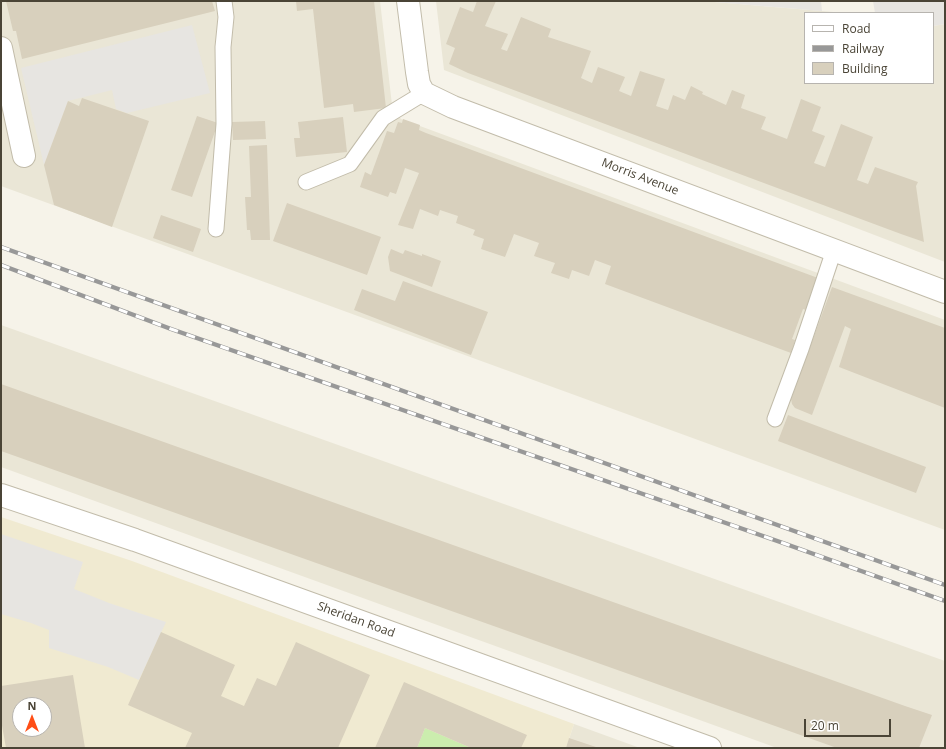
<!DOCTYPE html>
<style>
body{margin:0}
#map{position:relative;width:946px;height:749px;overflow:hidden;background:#f6f3e9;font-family:"Open Sans",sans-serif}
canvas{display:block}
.frame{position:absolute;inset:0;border:2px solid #4a4436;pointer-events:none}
.legend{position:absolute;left:804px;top:12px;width:130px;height:72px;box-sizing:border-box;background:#fff;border:1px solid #b7b4af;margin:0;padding:5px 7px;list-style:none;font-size:12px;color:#4a4436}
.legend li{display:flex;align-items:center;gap:8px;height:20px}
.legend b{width:20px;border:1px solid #b7b4af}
.north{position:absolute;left:12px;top:697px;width:40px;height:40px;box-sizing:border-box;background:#fff;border:1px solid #b7b4af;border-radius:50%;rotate:0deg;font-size:11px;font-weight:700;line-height:16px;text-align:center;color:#4a4436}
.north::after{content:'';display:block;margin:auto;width:14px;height:18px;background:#ff4e16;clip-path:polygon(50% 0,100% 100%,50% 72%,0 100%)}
.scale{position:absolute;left:804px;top:719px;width:87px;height:18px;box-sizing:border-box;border:2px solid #4a4436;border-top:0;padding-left:5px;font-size:12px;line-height:14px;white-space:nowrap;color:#4a4436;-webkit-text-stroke:3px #fff;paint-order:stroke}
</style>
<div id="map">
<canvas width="946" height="749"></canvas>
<div class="frame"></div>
<ul class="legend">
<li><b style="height:5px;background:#fff"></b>Road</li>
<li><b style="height:5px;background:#989898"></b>Railway</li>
<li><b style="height:11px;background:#d8d0bd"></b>Building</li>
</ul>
<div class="north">N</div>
<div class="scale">20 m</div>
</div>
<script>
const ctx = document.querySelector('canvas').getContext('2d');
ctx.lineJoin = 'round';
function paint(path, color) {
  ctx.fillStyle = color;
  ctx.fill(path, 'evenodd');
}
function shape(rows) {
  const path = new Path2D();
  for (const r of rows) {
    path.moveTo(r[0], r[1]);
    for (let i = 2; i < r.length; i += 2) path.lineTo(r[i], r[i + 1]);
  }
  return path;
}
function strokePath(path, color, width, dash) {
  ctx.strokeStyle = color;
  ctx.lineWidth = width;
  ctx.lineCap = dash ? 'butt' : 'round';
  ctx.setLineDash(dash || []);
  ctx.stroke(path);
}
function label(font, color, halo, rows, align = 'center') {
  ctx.font = font + ' "Open Sans",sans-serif';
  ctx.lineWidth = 4;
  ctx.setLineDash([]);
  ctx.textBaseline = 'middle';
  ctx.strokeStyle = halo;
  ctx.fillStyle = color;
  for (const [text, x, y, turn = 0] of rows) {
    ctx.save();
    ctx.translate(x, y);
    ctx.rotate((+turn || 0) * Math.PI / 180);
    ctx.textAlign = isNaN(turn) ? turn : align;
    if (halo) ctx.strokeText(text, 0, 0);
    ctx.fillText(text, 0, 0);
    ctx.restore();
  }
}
paint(shape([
 [1,1,380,1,392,105,394,110,401,119,945,320,945,530,1,186],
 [436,1,703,1,845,13,805,13,805,83,933,83,933,26,945,24,945,262,444,70],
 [1,325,945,661,945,748,777,748,1,467],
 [574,724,640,748,566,748]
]), '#eae6d6');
paint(shape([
 [1,517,132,561,574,724,566,748,1,748],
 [20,705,44,705,44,729,20,729]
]), '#f0ead1');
paint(shape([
 [425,728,471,748,417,748]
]), '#cbedae');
paint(shape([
 [703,1,821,1,822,11],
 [873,1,945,1,945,24,933,26,933,13,875,13],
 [192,25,210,93,127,113,116,109,112,90,68,101,44,165,21,68],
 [1,534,83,562,74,589,109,603,166,622,139,680,108,667,49,648,49,630,31,623,1,614]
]), '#e7e5e1');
paint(shape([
 [6,1,212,1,215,11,22,59,16,31,13,31],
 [296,1,374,1,386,108,354,112,353,104,324,108,313,9,297,11],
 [477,1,496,1,485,26,508,34,501,49,507,51,521,17,551,29,548,37,591,51,581,78,592,83,598,67,625,77,619,91,631,96,640,71,665,79,656,106,668,110,673,95,685,100,691,86,703,92,702,94,726,105,732,90,745,95,741,108,766,117,761,129,787,139,801,99,821,107,812,131,825,136,814,163,825,167,841,124,873,137,857,180,868,184,875,167,918,182,916,186,924,242,901,234,468,73,449,64,455,48,446,44,460,7,473,12],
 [82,98,149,121,112,227,54,205,44,165,68,101,79,106],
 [197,116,218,123,192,197,171,190],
 [343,117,347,152,296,157,294,138,300,138,298,122],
 [403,119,420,125,419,130,426,133,818,278,806,310,803,309,792,339,795,340,791,353,605,284,611,266,595,260,589,276,572,270,569,279,551,273,555,263,534,256,539,243,514,234,505,257,481,249,484,239,473,235,475,230,456,223,458,216,440,210,438,216,420,209,413,229,398,225,419,173,405,168,396,194,390,192,388,197,360,187,365,172,371,175,387,131,394,133,398,122,402,123],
 [265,121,266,139,233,140,232,122],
 [267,145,270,240,251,240,250,230,247,230,245,197,251,197,249,146],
 [287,203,381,237,367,275,273,241],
 [161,215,201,229,193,252,153,238],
 [391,249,403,254,405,250,422,256,422,254,441,261,432,287,390,271,388,257],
 [403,281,488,312,471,355,354,310,362,289,395,301],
 [832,287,945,328,945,408,839,367,851,329,845,326,812,415,795,408,792,404,791,399],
 [1,384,905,706,932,715,919,748,837,748,1,451],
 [788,415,926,467,916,493,778,441],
 [161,632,235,665,221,696,244,706,257,678,276,686,296,642,370,675,338,748,185,748,192,733,128,705],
 [73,675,85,748,6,748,1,720,1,686],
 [20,705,44,705,44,729,20,729],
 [404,682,527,735,521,748,471,748,425,728,417,748,375,748],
 [569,738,599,748,566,748]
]), '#d8d0bd');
const lane = shape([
 [306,182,350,164,383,118,424,93],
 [216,229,224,124,223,47,226,17,224,1],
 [775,419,801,349,834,250]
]);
const street = shape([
 [408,1,417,72,419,84,424,93,453,107,945,292],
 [1,48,24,156],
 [1,495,135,540,710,748]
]);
strokePath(lane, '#c2bcaa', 17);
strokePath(street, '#c2bcaa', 24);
strokePath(lane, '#fff', 15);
strokePath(street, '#fff', 22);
const rail = shape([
 [1,247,945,585],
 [1,265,171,329,783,543,945,601]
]);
strokePath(rail, '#989898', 4.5);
strokePath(rail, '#fff', 3, [9]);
label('12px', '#4a4436', '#fff', [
 ["Morris Avenue",640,177,21],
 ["Sheridan Road",356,620,20]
]);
</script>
